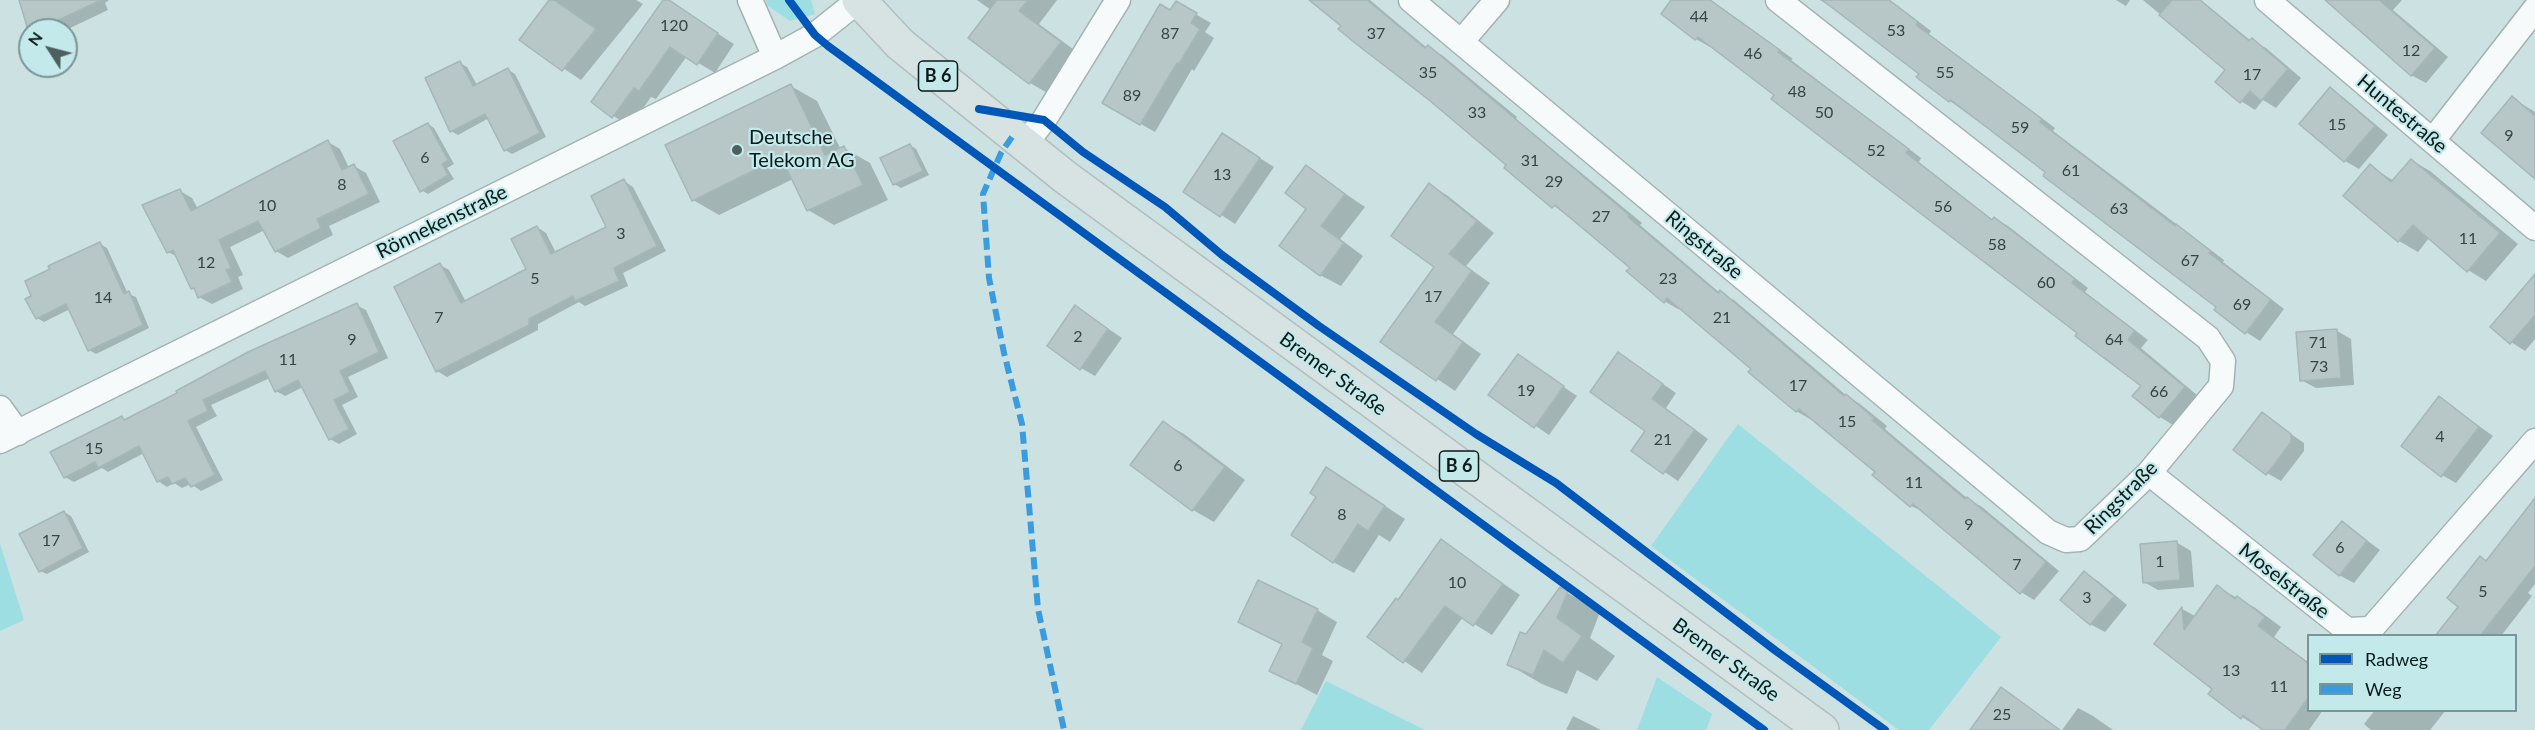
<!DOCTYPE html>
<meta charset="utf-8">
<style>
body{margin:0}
#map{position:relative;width:2535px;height:730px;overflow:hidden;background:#cce1e2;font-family:Lato,sans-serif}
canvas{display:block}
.legend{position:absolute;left:2307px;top:634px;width:210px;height:78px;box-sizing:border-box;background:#c3e9eb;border:2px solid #799697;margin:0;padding:8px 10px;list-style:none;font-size:18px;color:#0a1919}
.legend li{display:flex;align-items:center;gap:12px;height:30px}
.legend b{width:30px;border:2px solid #799697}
.north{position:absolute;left:18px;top:18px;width:60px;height:60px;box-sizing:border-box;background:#c3e9eb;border:2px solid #799697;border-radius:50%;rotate:306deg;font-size:16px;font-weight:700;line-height:24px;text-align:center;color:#0a1919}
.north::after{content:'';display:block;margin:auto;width:21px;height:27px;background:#4e5f5f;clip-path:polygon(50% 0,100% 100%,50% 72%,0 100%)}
</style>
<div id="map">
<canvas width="2535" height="730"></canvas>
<ul class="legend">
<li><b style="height:8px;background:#0057b8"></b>Radweg</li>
<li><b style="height:8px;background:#3a9bdf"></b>Weg</li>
</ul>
<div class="north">N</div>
</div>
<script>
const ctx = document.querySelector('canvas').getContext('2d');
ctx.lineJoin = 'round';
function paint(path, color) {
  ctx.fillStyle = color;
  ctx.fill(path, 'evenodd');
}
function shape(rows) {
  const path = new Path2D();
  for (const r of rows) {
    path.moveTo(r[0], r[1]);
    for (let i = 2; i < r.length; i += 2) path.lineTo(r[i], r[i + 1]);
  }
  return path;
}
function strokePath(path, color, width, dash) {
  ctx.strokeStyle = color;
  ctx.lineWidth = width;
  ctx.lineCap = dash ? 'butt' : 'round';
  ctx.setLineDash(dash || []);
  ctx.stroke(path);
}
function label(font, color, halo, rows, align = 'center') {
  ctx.font = font + ' Lato,sans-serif';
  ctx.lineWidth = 4.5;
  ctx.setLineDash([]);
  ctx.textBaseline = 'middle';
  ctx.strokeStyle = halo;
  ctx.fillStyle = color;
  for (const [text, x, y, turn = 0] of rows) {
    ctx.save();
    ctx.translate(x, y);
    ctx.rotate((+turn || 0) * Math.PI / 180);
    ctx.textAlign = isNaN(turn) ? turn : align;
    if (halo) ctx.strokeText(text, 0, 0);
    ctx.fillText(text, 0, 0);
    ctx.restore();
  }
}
paint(shape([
 [766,0,811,0,815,14,790,21,768,6],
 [1738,424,2001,637,1929,730,1899,730,1651,546],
 [0,544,24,620,0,631],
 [1657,677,1712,714,1706,730,1637,730],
 [1326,681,1425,730,1301,730]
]), '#9cdee1');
paint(shape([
 [21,0,109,0,105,3,108,10,66,30,71,47,66,49,66,30,30,30,30,32],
 [551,0,636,0,643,4,581,80,521,40],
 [665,0,734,44,715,73,687,56,656,99,651,97,630,127,593,102],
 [977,0,1057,0,1039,24,1081,55,1051,95,1030,83,970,38,991,10],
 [1311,0,1370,0,1427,48,1442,55,1490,95,1517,117,1516,119,1642,223,1640,225,1720,293,1734,300,1847,396,1860,404,1887,426,1885,429,1968,499,1982,507,2059,571,2034,600,2021,592,1926,513,1911,506,1874,475,1877,472,1812,418,1810,419,1796,411,1753,369,1680,307,1678,309,1664,301,1632,267,1506,168,1509,164],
 [1673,0,1711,0,1793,59,1791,60,1921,158,1919,162,1993,220,1995,219,2008,226,2088,288,2085,292,2148,340,2141,348,2198,396,2173,425,2160,417,2143,386,2079,332,1776,95,1711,45,1710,47,1696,39,1663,14],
 [1820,0,1890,0,1931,31,1929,34,2055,128,2053,131,2224,260,2223,262,2284,309,2260,341,2246,332,2218,306,2048,172,1950,101,1918,77,1921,74,1843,14],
 [2116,0,2130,0,2126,6],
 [2143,0,2201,0,2251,41,2266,48,2301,78,2276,108,2263,100,2255,110,2241,101,2227,70],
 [2332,0,2402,0,2393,10,2448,57,2426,83,2411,75],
 [1176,3,1211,23,1205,32,1214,38,1194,71,1192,69,1155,132,1104,103],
 [460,63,467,67,477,85,508,70,515,74,546,137,512,154,505,150,489,118,458,135,451,131],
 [791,86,817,101,841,150,844,148,870,163,888,200,834,225,808,210,793,179,719,215,693,200],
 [2330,89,2344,98,2388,135,2359,169,2345,161],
 [2512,98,2535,112,2535,177],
 [428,124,434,128,454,164,447,168,454,179,428,194,421,190],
 [1223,135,1274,167,1235,224,1185,191],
 [328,142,340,149,349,168,354,166,366,173,380,202,329,226,333,235,288,258,276,251,265,230,230,247,243,275,238,277,243,289,212,304,199,297,196,290,192,288,178,257,168,252,180,191,192,198,198,209],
 [910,145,916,149,929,175,901,188,894,184],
 [2411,160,2430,171,2518,244,2486,281,2468,270,2429,238,2418,252,2399,241,2345,196,2370,166,2394,181],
 [1306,167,1365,207,1340,239,1363,256,1341,286,1320,275,1308,209],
 [624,181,633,187,666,251,623,273,628,286,585,306,579,302,538,324,538,330,447,377,437,371,396,288,440,265,449,270,466,302,528,269,537,227,546,233,556,253,608,228],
 [1430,185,1448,196,1494,233,1466,266,1490,283,1453,334,1481,354,1455,391,1382,341,1436,267],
 [100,244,107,248,128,294,136,297,149,328,96,354,89,350,70,309,44,322,37,318],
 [2535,276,2535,339,2525,351,2511,342],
 [356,305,366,310,388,358,348,377,358,397,342,405,357,434,339,444,330,439,303,387,285,396,276,391,270,378,211,405,217,416,196,427,223,480,201,491,191,484,182,488,174,483,167,487,158,481,144,453,108,472,102,468,74,482,65,477,122,418,126,420],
 [1076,307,1122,338,1095,376,1081,368],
 [2337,331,2351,339,2354,385,2316,388,2301,380],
 [1619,354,1676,393,1666,408,1708,439,1678,481,1633,451,1647,431],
 [1518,356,1577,396,1549,435,1490,395],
 [2440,398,2493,436,2456,483,2442,475],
 [2262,414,2304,443,2304,451,2281,481,2267,473],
 [1164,423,1184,434,1245,480,1214,522,1193,510,1132,464],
 [1347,481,1405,519,1390,542,1379,535,1354,573,1333,562],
 [2535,501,2535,584,2528,593,2532,596,2501,636,2437,636,2460,606,2487,562],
 [64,512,71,516,89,552,47,574,40,571],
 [2342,522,2380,550,2354,583,2339,575],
 [1441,541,1520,595,1492,635,1463,617,1422,673,1369,637,1399,601],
 [2176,542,2191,551,2194,587,2158,590,2144,582],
 [2084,573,2098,581,2127,605,2105,632,2090,624],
 [2217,587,2254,607,2281,627,2274,637,2308,662,2308,710,2323,710,2309,730,2265,730,2258,727,2242,717,2214,689,2156,644,2182,609,2195,616],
 [1561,589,1600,612,1590,638,1615,656,1597,681,1577,670,1567,694,1542,684,1509,665],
 [1317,610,1337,622,1322,655,1333,661,1317,695,1270,670,1283,645,1240,622],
 [2078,708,2093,716,2113,730,2062,730],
 [2375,710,2446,710,2430,730,2371,730,2364,724],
 [1573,716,1601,730,1566,730]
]), '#0003');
const building = shape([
 [19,0,101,0,52,23,54,30,28,30,19,0],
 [549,0,554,0,596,29,562,71,519,40,549,0],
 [663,0,669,0,718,33,697,65,670,47,639,91,634,88,612,118,591,102,663,0],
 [997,0,1028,0,1019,11,1061,42,1029,84,968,38,997,0],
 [1309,0,1367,0,1425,48,1428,45,1629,215,1628,217,1718,293,1720,290,1844,396,1846,394,1874,418,1872,420,1965,499,1967,497,2046,562,2020,594,1913,504,1910,507,1872,475,1875,472,1799,409,1796,412,1748,372,1751,369,1667,298,1664,303,1626,271,1630,268,1555,205,1552,208,1504,168,1506,165,1429,100,1355,43,1338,29,1341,26,1309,0],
 [1671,0,1710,0,1780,50,1778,52,1909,149,1906,153,1992,220,1994,217,2075,279,2072,283,2135,331,2128,340,2185,387,2159,418,2132,396,2141,386,2075,336,2077,333,1771,99,1774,95,1698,37,1695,40,1661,14,1671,0],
 [1822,0,1889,0,1918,22,1916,25,2042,119,2040,122,2175,226,2176,224,2211,251,2209,253,2271,300,2245,334,2214,310,2216,307,2043,176,2045,172,1951,100,1949,102,1916,77,1919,74,1822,0],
 [2172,0,2200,0,2249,41,2252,38,2288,69,2261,101,2250,91,2240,103,2215,82,2225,70,2159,15,2172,0],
 [2325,0,2379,0,2435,48,2411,76,2325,0],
 [1176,1,1197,13,1191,23,1200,29,1179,64,1177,63,1140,125,1102,103,1160,4,1170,10,1176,1],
 [460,61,473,86,508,68,540,133,504,151,485,114,450,132,425,78,460,61],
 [791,84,825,155,844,146,863,185,807,211,781,157,692,201,665,145,791,84],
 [2330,87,2375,126,2344,162,2299,124,2330,87],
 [2512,96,2535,116,2535,179,2481,133,2512,96],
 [428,123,448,160,442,164,448,175,420,192,393,141,428,123],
 [1222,133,1260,158,1220,217,1183,192,1222,133],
 [328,140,342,170,354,164,369,194,317,219,321,228,275,252,258,221,219,240,231,268,226,270,232,282,198,298,194,288,191,289,173,250,167,253,142,205,180,189,191,211,328,140],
 [910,144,923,171,893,185,880,158,910,144],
 [2411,159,2500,233,2467,272,2413,225,2398,242,2343,196,2370,164,2391,182,2411,159],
 [1306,165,1345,194,1321,226,1344,243,1320,276,1279,246,1306,209,1285,193,1306,165],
 [624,179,657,246,614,268,619,281,575,301,573,296,529,319,529,325,436,372,394,287,440,263,461,303,526,269,511,239,537,226,551,254,606,227,591,196,624,179],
 [1429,183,1477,221,1449,254,1472,271,1435,322,1463,342,1436,381,1380,342,1434,267,1391,236,1429,183],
 [100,242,124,294,129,291,143,325,88,351,66,304,36,319,25,299,31,296,25,281,50,269,48,266,100,242],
 [2535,274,2535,315,2510,344,2490,327,2535,274],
 [357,303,379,352,340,371,350,392,334,400,349,429,329,440,298,380,275,392,265,371,203,400,208,411,188,421,215,475,191,487,185,478,172,484,168,477,157,482,139,446,98,468,95,462,64,478,50,452,122,416,124,420,177,393,176,391,248,352,357,303],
 [1075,305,1108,329,1080,370,1047,346,1075,305],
 [2337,329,2341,378,2300,381,2296,332,2337,329],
 [1618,352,1663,384,1652,399,1695,430,1663,474,1631,451,1645,431,1590,392,1618,352],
 [1518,354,1564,386,1534,428,1488,395,1518,354],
 [2439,396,2479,427,2441,477,2401,446,2439,396],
 [2262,412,2291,434,2291,442,2266,475,2233,450,2262,412],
 [1163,421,1225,467,1192,511,1130,465,1163,421],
 [1326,467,1385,506,1368,531,1358,524,1333,563,1291,535,1316,497,1310,493,1326,467],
 [2535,498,2535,566,2480,636,2435,636,2458,607,2447,598,2480,556,2486,561,2535,498],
 [64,511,83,548,39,572,19,534,64,511],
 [2342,521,2367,541,2339,576,2313,555,2342,521],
 [1441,539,1503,584,1473,626,1445,606,1403,663,1367,637,1396,598,1398,600,1441,539],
 [2177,541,2180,580,2143,583,2140,544,2177,541],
 [2084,571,2114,596,2090,625,2060,600,2084,571],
 [1258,580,1318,609,1302,642,1313,648,1296,684,1269,671,1282,644,1238,622,1258,580],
 [2217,585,2235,599,2237,596,2265,617,2258,626,2308,663,2308,698,2285,730,2263,730,2243,715,2241,719,2208,694,2212,689,2154,644,2182,607,2184,630,2217,585],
 [1560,587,1568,591,1557,618,1582,636,1563,663,1544,650,1533,675,1507,665,1520,632,1526,634,1560,587],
 [2001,687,2060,730,1970,730,2001,687]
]);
paint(building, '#b7c7c8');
strokePath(building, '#a6b7b8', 1.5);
const street = shape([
 [750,0,775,57],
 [1411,0,1461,42,1497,0],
 [2267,0,2535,228],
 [1461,42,2048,532,2066,540,2080,539,2149,473,2221,386,2223,361,2208,338,1778,0],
 [2433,140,2535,9],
 [1024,145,1044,120,1118,0],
 [0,408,18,433],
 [0,441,775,57,815,35,859,0],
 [2149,473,2347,630,2371,629,2535,441]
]);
const primary = shape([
 [859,0,900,44,1065,177,1822,730]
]);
strokePath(street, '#a2b3b4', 27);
strokePath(primary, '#b3bebe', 36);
strokePath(street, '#f7fafb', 24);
strokePath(primary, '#d7e2e3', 33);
strokePath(shape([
 [1012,137,1001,153,983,194,989,278,1004,353,1022,424,1038,609,1064,730]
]), '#3a9bdf', 6, [12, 6]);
strokePath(shape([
 [789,0,815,35,828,46,1764,730],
 [979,109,1044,120,1083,152,1165,207,1222,255,1319,326,1476,434,1556,483,1776,651,1885,730]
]), '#0057b8', 8);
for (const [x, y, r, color] of [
 [737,150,6,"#4e5f5f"]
]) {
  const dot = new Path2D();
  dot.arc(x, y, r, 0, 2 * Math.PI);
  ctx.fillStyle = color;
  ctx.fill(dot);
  strokePath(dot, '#c3e9eb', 2);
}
label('16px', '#354445', null, [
 ["44",1699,17],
 ["120",674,26],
 ["53",1896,31],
 ["87",1170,34],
 ["37",1376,34],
 ["12",2411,51],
 ["46",1753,54],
 ["35",1428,73],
 ["55",1945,73],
 ["17",2252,75],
 ["48",1797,92],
 ["89",1132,96],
 ["33",1477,113],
 ["50",1824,113],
 ["15",2337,125],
 ["59",2020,128],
 ["9",2509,136],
 ["52",1876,151],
 ["6",425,158],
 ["31",1530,161],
 ["61",2071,171],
 ["13",1222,175],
 ["29",1554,182],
 ["8",342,185],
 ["10",267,206],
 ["56",1943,207],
 ["63",2119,209],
 ["27",1601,217],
 ["3",621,234],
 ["11",2468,239],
 ["58",1997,245],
 ["67",2190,261],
 ["12",206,263],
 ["5",535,279],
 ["23",1668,279],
 ["60",2046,283],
 ["17",1433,297],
 ["14",103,298],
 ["69",2242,305],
 ["7",439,318],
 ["21",1722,318],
 ["2",1078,337],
 ["9",352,340],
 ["64",2114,340],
 ["71",2318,343],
 ["11",288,360],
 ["73",2319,367],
 ["17",1798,386],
 ["19",1526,391],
 ["66",2159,392],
 ["15",1847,422],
 ["4",2440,437],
 ["21",1663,440],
 ["15",94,449],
 ["6",1178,466],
 ["11",1914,483],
 ["8",1342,515],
 ["9",1969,525],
 ["17",51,541],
 ["6",2340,548],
 ["1",2160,562],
 ["7",2017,565],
 ["10",1457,583],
 ["5",2483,592],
 ["3",2087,598],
 ["13",2231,671],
 ["11",2279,687],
 ["25",2002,715]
]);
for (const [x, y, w] of [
 [938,76,39],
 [1459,466,39]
]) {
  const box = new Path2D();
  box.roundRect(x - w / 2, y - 15, w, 30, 4.5);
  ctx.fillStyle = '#c3e9eb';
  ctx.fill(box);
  strokePath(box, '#0a1919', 1.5);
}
label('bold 18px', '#0a1919', null, [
 ["B 6",938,76],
 ["B 6",1459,466]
]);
label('20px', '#0a1919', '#c3e9eb', [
 ["Huntestraße",2402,114,40],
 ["Rönnekenstraße",442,222,-26],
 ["Ringstraße",1704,245,40],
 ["Bremer Straße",1333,374,36],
 ["Ringstraße",2121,498,-45],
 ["Moselstraße",2284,581,38],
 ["Bremer Straße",1726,660,36]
]);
label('20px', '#0a1919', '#c3e9eb', [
 ["Deutsche",749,138],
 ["Telekom AG",749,161]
], 'left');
</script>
